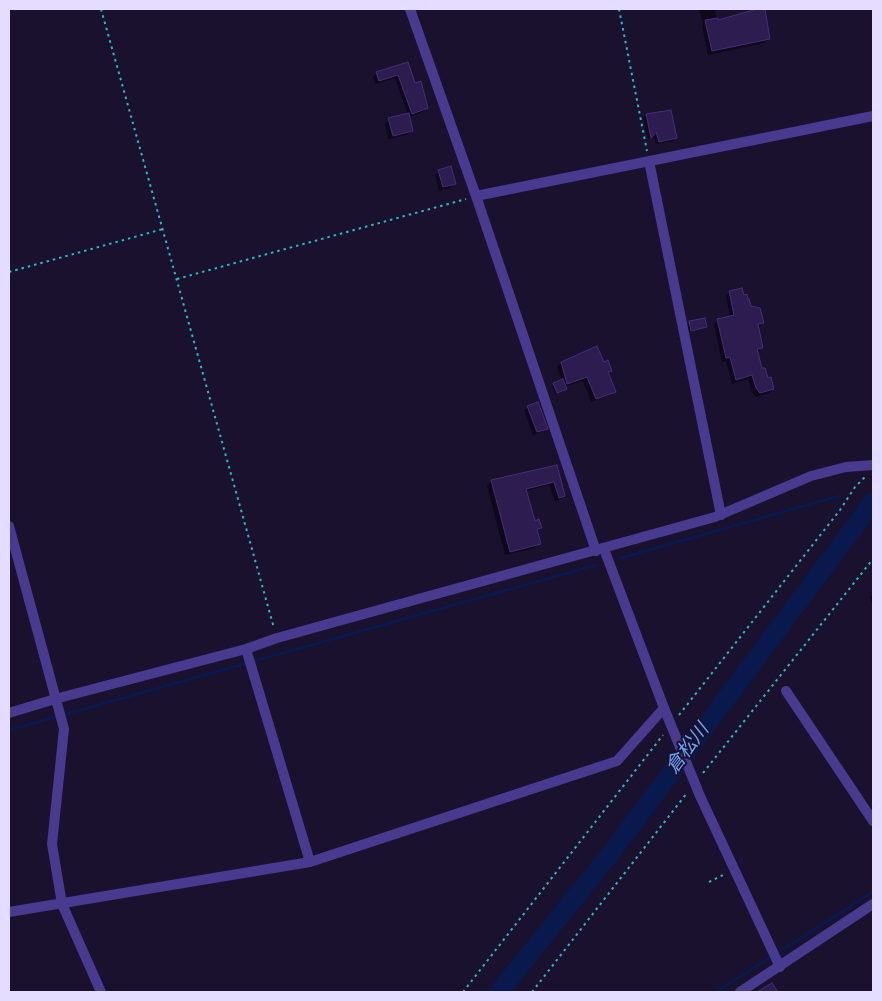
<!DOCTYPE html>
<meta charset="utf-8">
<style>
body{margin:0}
#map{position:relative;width:882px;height:1001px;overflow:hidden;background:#19112d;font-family:"DejaVu Sans",sans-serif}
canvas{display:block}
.frame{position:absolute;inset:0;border:10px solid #e5ddff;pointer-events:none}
</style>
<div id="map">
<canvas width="882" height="1001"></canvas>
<div class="frame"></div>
</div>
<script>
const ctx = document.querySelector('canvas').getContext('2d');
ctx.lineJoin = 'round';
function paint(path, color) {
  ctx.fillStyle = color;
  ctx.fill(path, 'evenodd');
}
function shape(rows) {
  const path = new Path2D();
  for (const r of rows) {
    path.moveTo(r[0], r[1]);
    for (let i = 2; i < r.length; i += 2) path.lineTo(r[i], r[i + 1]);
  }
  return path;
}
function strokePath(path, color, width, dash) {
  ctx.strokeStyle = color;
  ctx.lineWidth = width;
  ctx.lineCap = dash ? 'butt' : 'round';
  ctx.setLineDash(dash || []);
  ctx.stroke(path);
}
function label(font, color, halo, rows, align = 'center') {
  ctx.font = font + ' "DejaVu Sans","Noto Sans JP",sans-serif';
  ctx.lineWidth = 4;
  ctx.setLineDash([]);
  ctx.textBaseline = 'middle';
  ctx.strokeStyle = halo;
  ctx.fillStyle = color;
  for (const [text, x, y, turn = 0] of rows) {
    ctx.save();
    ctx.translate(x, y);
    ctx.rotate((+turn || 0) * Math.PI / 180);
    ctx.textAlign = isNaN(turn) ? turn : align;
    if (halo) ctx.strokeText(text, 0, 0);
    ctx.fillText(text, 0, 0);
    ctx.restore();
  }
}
paint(shape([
 [699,9,715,9,717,21,764,9,769,39,764,43,708,55,702,26,703,24],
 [407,64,414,85,427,108,423,112,409,117,412,130,407,135,388,139,385,124,389,119,408,115,395,78,375,84,373,77,377,73],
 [646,115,676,138,673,141,656,144,653,134,648,139,643,118],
 [439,171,454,183,450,188,439,191,435,176],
 [730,292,750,307,762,322,758,327,761,348,757,353,761,370,773,389,769,393,756,397,752,392,748,379,732,384,726,361,722,362,714,324,718,320,730,317,726,296],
 [704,319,706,327,704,328,689,332,687,325,689,323],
 [562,363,604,363,611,371,607,374,614,391,610,395,591,402,583,381,564,387,565,389,564,391,555,394,552,386,562,381,557,367],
 [528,407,546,429,542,432,533,435,524,411],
 [556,466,564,496,559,500,555,501,549,485,526,491,534,522,540,528,536,532,539,543,535,548,505,555,487,486,492,481],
 [873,594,873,607,870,597]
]), '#0007');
strokePath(shape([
 [621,558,839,496],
 [9,730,596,565],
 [716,992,873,892]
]), '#09194e', 3);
strokePath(shape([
 [499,992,611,853,873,502]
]), '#09194e', 19);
const building = shape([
 [757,9,765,9,770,39,712,51,705,20,718,18,718,20,757,9],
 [408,62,415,83,421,81,428,108,412,114,398,75,379,81,376,72,408,62],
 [671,110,677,138,659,142,656,132,651,138,646,114,671,110],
 [409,113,413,131,393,136,388,118,409,113],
 [451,166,456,184,443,187,438,170,451,166],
 [742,288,744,295,747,294,748,299,749,299,751,306,760,308,764,323,758,324,763,348,757,349,762,368,765,368,768,378,771,377,774,389,760,393,756,388,752,375,736,380,730,357,726,358,717,319,734,315,729,291,742,288],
 [705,318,707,327,691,331,689,321,705,318],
 [597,346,604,362,608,360,612,371,608,372,616,392,596,399,587,377,567,384,561,362,597,346],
 [563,379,567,389,557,393,553,383,563,379],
 [538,402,548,429,537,432,527,406,538,402],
 [557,465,565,496,559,498,554,482,526,489,535,521,539,519,542,528,537,529,541,544,510,552,491,480,557,465],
 [772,983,778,992,757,992,772,983]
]);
paint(building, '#2d1c4f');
strokePath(building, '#472d7c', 1);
strokePath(shape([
 [101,9,274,628],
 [619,9,647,151],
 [9,272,163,229],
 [177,279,466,199],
 [679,715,840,510,855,487,865,477],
 [703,773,873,559],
 [709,882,725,874],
 [463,992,663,735],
 [532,992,687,793]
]), '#2cb9c3', 2, [2.5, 4]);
strokePath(shape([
 [410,9,476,196,596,551],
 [649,161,721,515],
 [476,196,873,116],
 [9,526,64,729,52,844,62,904,101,992],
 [604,549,664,708,700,796,780,967],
 [246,649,310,862],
 [786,691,873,821],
 [9,713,55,699,246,649,277,638,715,517,811,476,846,467,873,465],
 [9,912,310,862,617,761,664,708],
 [740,992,873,904]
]), '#483a8e', 10);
label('italic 19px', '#6ba7ff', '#19112d', [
 ["倉松川",688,749,-53]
]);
</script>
